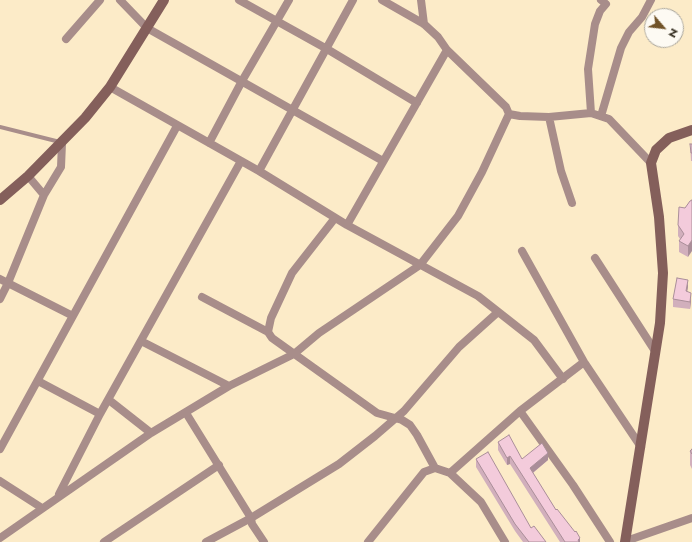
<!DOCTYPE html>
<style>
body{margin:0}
#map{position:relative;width:692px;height:542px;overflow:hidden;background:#fcebc8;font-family:Jost,sans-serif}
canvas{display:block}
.north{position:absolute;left:644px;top:8px;width:40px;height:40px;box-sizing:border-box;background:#fdfaf3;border:1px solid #aba79d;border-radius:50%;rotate:118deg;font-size:11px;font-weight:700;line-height:16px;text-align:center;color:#312a1d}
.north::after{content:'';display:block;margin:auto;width:14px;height:18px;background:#715328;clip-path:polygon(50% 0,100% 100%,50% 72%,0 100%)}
</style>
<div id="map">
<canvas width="692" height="542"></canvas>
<div class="north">N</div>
</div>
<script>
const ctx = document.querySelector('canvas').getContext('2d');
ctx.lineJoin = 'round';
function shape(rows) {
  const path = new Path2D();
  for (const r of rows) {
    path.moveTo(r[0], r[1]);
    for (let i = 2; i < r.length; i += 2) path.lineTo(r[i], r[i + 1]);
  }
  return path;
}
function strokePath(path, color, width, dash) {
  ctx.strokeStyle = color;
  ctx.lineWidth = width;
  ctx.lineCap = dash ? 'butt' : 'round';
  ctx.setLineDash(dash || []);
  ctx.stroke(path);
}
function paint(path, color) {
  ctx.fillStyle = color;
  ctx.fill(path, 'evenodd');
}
strokePath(shape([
 [0,127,60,142]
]), '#a88d8a', 4);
strokePath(shape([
 [120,0,147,28,383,161],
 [239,0,327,49,417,103],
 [382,0,424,24,438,37,447,50,506,107,509,114],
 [421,0,424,24],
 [66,39,100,0],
 [110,87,259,171,347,225,478,296,534,340,563,379],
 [591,113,588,69,595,24,600,11,606,4,601,0],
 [601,116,621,48,629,32,642,17,651,0],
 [549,117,561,171,572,203],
 [209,143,242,81,289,0],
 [259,171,353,0],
 [44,195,61,167,62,143],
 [347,225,447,50],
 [522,251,584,362,641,447],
 [595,258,655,351],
 [0,279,73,316],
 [202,297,268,332,272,338,377,413,402,420,410,425,417,435,435,468],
 [0,299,8,283,44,195,28,176],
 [268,332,271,318,292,273,335,218],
 [141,341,229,386],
 [38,381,100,414],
 [109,400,151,433],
 [520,411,573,485,610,542],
 [186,413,251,518,252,524,264,542],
 [0,449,177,126],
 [450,473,520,411,584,362],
 [0,481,42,508],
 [59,494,100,414,241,161],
 [0,538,151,433,229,386,294,354,319,333,420,265,458,216,482,172,509,114,520,116,549,117,591,113,609,119,651,163],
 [626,541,692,518],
 [104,542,219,465],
 [206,542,251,518,339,464,375,436,404,411,459,347,498,312],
 [368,542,424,472,435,468,450,473,481,502,505,542]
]), '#a88d8a', 8);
strokePath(shape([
 [0,200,28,176,85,118,110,87,164,0],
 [625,542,660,323,663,273,659,217,651,163,656,150,669,138,692,130]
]), '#845f5b', 10);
paint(shape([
 [690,144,692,144,692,161,691,161],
 [690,201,688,257,679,252,679,241,680,239,678,236,678,225,685,208],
 [688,287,687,291,691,301,690,309,673,307,673,299],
 [498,442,522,459,548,460,533,473,556,510,580,542,560,542,510,464,507,465,498,450],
 [692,449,692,469,690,465,690,451],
 [476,459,531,528,546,542,523,542,515,531,476,467]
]), '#d1afbc');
paint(shape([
 [692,240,692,251,688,257,688,246],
 [688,280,688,287,686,298,686,291],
 [691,293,691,301,690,309,690,302],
 [548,453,548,460,530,475,530,468],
 [510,456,510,464,507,465,507,458],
 [580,538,580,542,578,542,578,540]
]), '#aa8e99');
const building = shape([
 [690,144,692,144,692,153,691,153,690,144],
 [692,200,692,240,688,246,679,241,684,234,678,225,679,207,685,208,690,201,692,200],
 [677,278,688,280,686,291,691,293,690,302,673,299,677,278],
 [509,435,522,459,542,443,548,453,530,468,556,510,557,509,575,532,576,531,580,538,578,540,579,542,565,542,510,456,507,458,498,442,509,435],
 [692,449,692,454,690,451,692,449],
 [488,452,531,528,534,526,546,542,529,542,515,524,476,459,488,452]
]);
paint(building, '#f3cbdb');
strokePath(building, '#aa8e99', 1);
</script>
